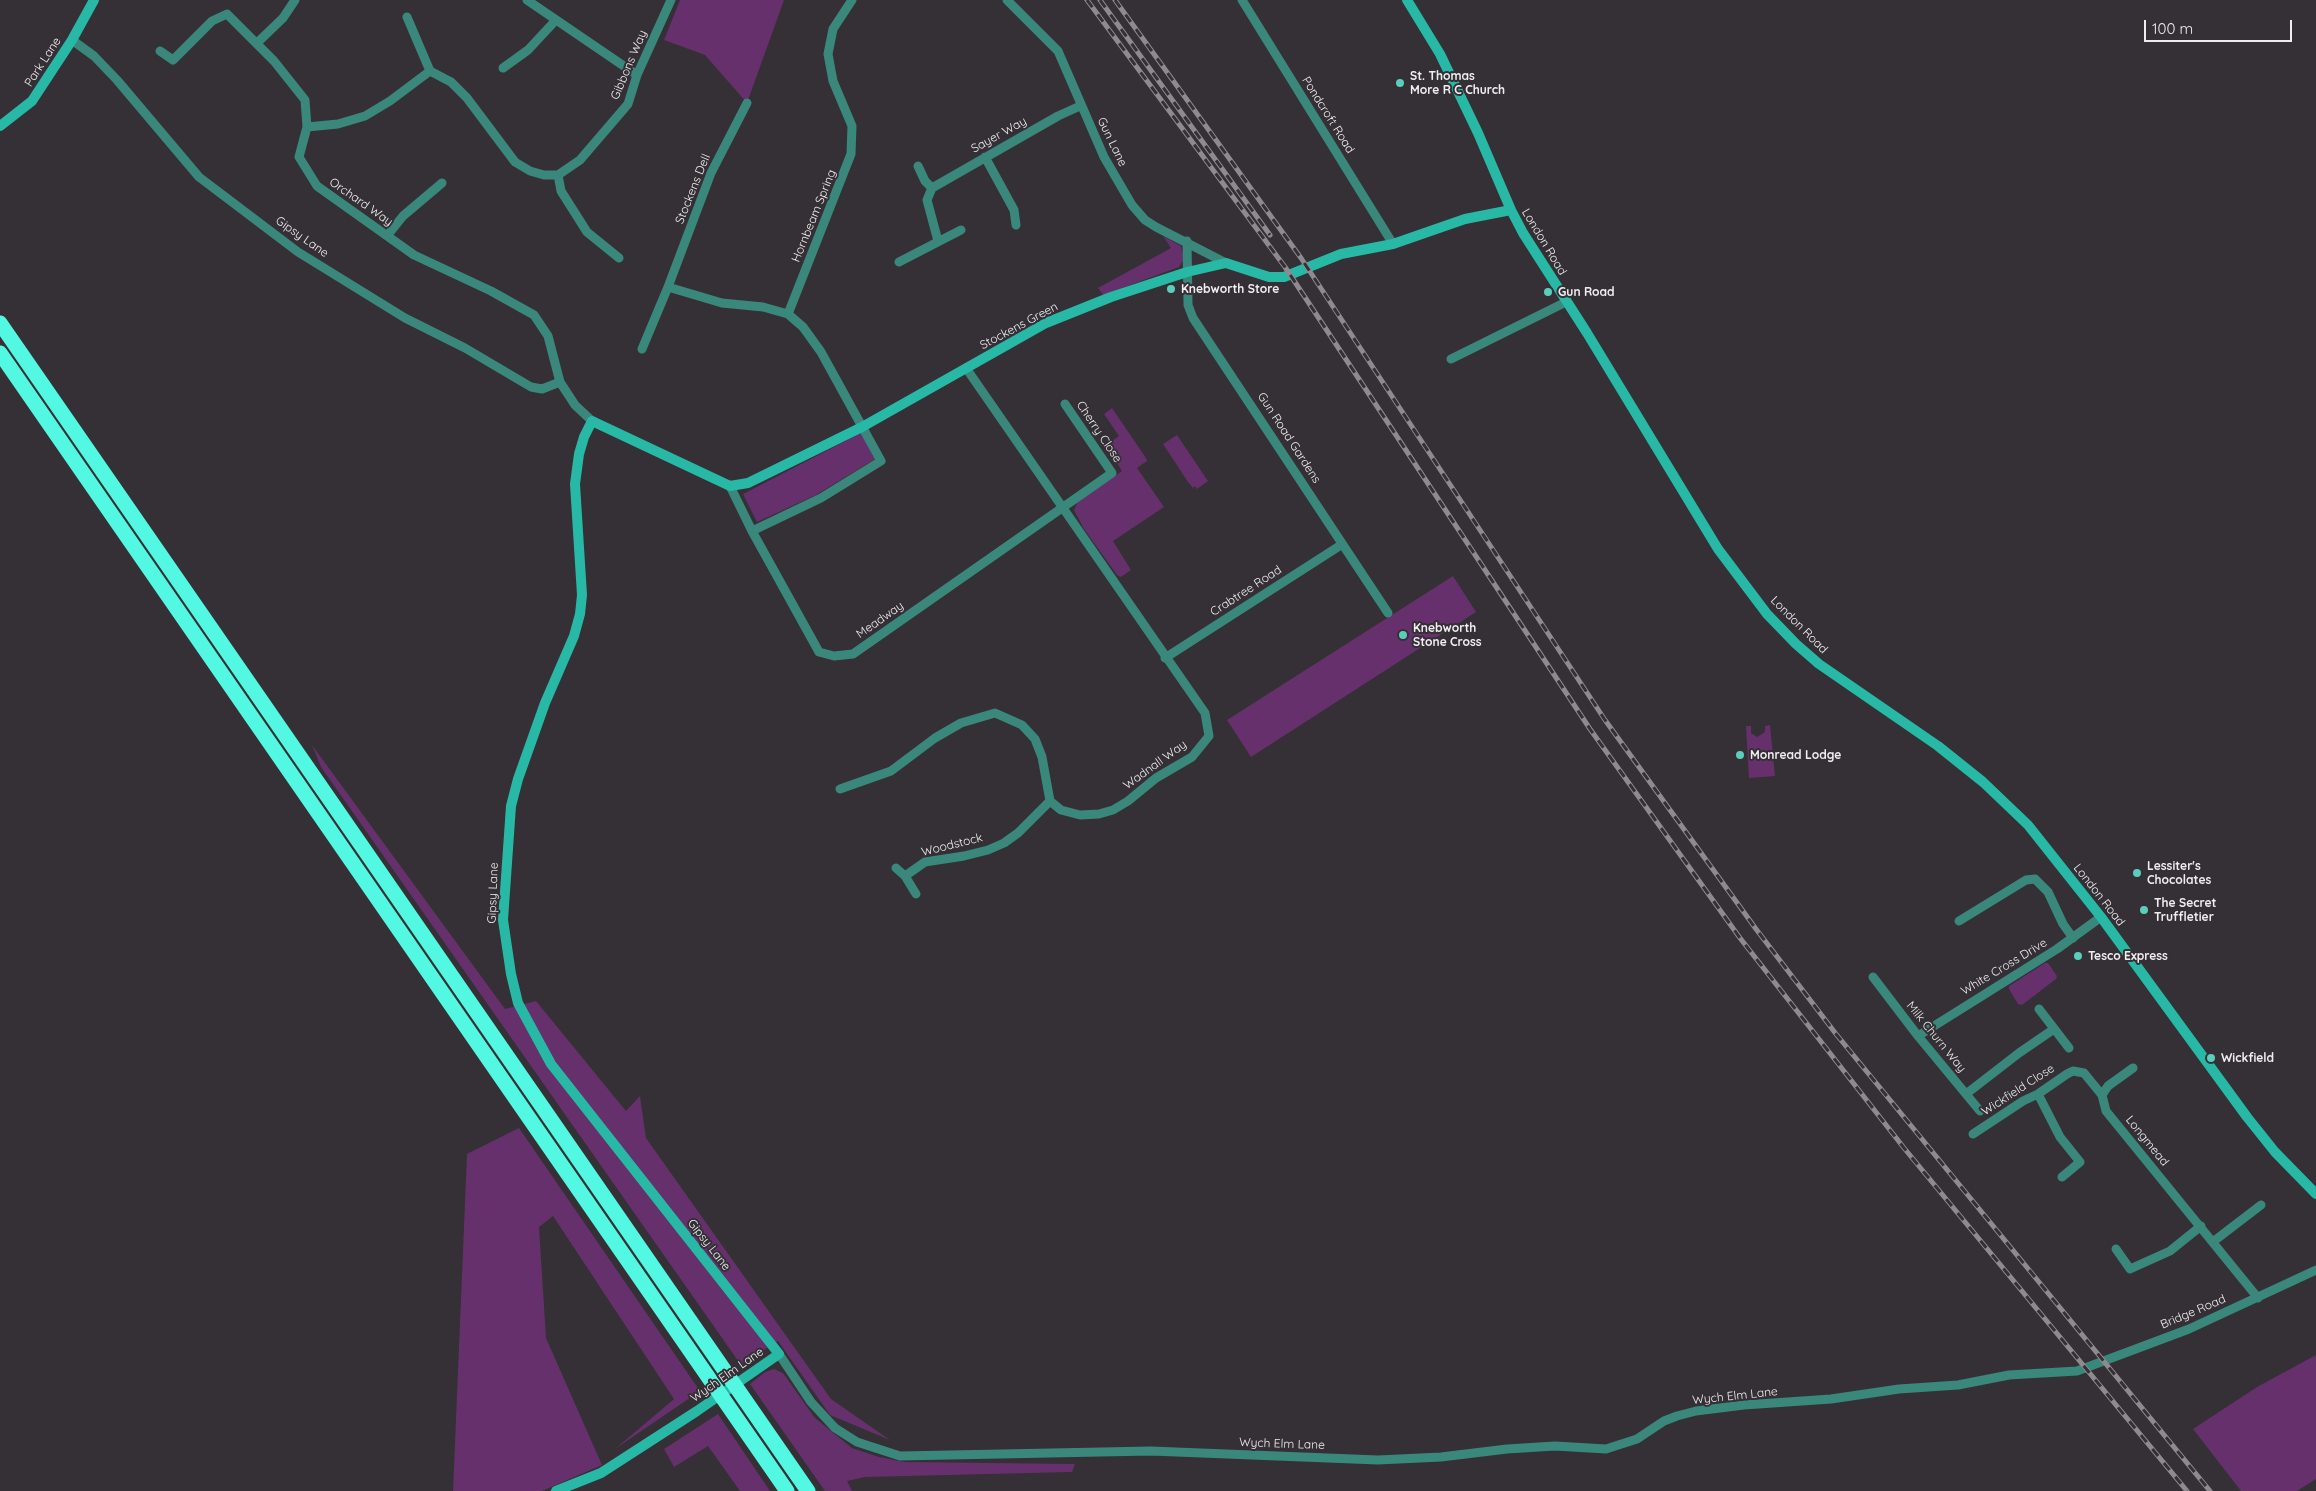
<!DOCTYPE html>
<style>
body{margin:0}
#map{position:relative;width:2316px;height:1491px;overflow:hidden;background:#343035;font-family:Quicksand,sans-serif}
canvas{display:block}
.scale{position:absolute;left:2144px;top:20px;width:148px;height:22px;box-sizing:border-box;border:2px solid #f0edf1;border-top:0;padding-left:6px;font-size:15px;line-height:18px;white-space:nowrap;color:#f0edf1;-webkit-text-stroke:4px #343035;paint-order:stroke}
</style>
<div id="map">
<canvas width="2316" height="1491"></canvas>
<div class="scale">100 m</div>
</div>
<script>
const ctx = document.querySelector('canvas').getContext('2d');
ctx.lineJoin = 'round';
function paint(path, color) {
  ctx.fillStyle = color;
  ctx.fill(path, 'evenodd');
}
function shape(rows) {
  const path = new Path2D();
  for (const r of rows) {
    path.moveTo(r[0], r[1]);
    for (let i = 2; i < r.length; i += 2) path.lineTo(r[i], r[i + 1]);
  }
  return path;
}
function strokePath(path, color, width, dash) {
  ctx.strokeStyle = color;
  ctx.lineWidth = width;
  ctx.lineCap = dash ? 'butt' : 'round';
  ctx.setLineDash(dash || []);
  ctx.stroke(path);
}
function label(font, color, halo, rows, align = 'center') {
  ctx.font = font + ' Quicksand,sans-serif';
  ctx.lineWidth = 4;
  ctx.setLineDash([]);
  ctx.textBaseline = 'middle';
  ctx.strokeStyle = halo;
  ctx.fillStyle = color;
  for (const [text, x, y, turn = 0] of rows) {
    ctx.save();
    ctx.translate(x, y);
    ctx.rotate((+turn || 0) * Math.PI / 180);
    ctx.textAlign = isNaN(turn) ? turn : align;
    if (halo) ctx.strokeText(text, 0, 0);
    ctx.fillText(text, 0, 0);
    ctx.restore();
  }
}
paint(shape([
 [680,0,784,0,747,103,705,55,664,40],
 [1163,236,1181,246,1184,259,1179,267,1103,295,1101,292,1098,288,1171,248],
 [1112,408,1146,458,1147,461,1137,468,1164,507,1113,541,1131,570,1121,577,1117,575,1084,529,1074,510,1078,501,1122,471,1106,445,1119,436,1104,414],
 [861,433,875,459,816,495,757,522,743,494],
 [1177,435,1208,481,1197,489,1195,486,1193,488,1188,482,1163,444],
 [1453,576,1476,612,1251,757,1227,720],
 [1770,725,1775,776,1749,778,1746,726,1751,726,1751,733,1757,737,1765,732,1765,726],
 [312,745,505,1009,536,1001,626,1111,640,1096,646,1138,831,1399,890,1440,830,1415,778,1341,741,1365,321,767],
 [2045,963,2048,963,2057,976,2056,979,2022,1005,2018,1004,2009,989,2009,986],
 [519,1128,700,1391,615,1449,674,1399,553,1216,539,1227,546,1338,602,1465,542,1491,453,1491,467,1154],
 [2316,1355,2316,1479,2297,1491,2241,1491,2193,1429,2257,1387],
 [774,1369,783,1373,815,1418,852,1448,879,1457,905,1462,1075,1464,1072,1472,865,1477,847,1481,852,1491,825,1491,750,1384,765,1372],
 [718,1414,770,1491,740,1491,708,1446,674,1467,664,1449]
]), '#65306b');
strokePath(shape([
 [527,0,637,75],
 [1007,0,1058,51,1104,157,1132,205,1145,220,1156,227,1226,263],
 [1242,0,1393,244],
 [407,17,430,71],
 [72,40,94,56,117,80,199,177,298,252,405,318,465,348,531,387,542,389,560,382],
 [257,43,283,18,295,0],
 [160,51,173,60,212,21,227,14,274,61,305,100,307,127,299,157,317,186,414,255,491,291,534,315,548,336,560,382,575,405,592,421],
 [503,68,528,50,555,21],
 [307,127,338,124,365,116,390,101,430,71,451,82,467,98,515,162,530,171,544,175,558,175],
 [985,157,1014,210,1016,225],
 [918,166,925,181,932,188,927,200,938,241],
 [558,175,580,160,628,104,637,75,671,0],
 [558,175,561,191,587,232,619,258],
 [932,188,1058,116,1080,106],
 [387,236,403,216,442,183],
 [1187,241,1188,305,1193,318,1388,613],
 [899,262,961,230],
 [668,287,722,303,763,307,788,314],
 [642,349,668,287,711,173,747,103],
 [1451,359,1566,302],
 [730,486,752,531,819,652,834,656,853,654,1112,473,1065,404],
 [752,531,821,498,881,461,821,352,803,327,788,314,851,154,852,126,833,81,828,54,833,29,852,0],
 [1165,658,1341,545],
 [840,789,891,771,935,738,961,723,995,713,1022,725,1035,739,1042,757,1050,801,1061,810,1080,815,1099,814,1113,810,1128,801,1156,778,1192,757,1209,736,1205,713,966,368],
 [896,868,905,876,916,894],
 [905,876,925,862,964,856,988,850,1004,843,1018,833,1050,801],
 [1959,921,2026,880,2035,879,2048,892,2063,924,2073,938],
 [1873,977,1918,1036,1980,1111],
 [2039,1009,2069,1048],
 [1918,1036,2057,949,2101,917],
 [1966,1094,2019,1053,2054,1029],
 [2038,1094,2060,1137,2080,1162,2062,1177],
 [2102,1095,2108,1086,2133,1068],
 [1973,1134,2023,1101,2038,1094,2067,1074,2073,1071,2084,1073,2102,1095,2106,1111,2258,1298],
 [2214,1241,2261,1205],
 [2116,1249,2130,1269,2170,1251,2201,1226],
 [779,1354,811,1402,835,1428,857,1442,900,1456,1151,1451,1378,1460,1441,1457,1507,1449,1555,1446,1606,1449,1637,1439,1664,1421,1677,1416,1696,1411,1744,1405,1831,1399,1899,1389,1958,1385,2009,1375,2077,1371,2189,1329,2316,1270]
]), '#3a877c', 9);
strokePath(shape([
 [1407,0,1440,54,1478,133,1511,210,1523,233,1587,333,1718,549,1767,614,1796,644,1819,664,1938,746,1983,782,2028,825,2101,917,2247,1117,2275,1152,2316,1194],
 [0,126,32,101,72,40,94,0],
 [556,1491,601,1473,697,1411,779,1354,551,1064,518,1003,511,974,503,920,511,806,518,779,545,703,574,636,580,614,582,595,575,484,579,454,584,437,592,421,730,486,748,483,862,427,1046,323,1111,297,1187,272,1226,263,1269,277,1284,277,1341,254,1393,244,1465,219,1511,210]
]), '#28b8a6', 10);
strokePath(shape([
 [0,323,808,1491],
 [0,353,787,1491]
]), '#52f8e2', 15);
const rail = shape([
 [1087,0,1285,267,1590,729,1740,938,1904,1148,2187,1491],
 [1100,0,1270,235],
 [1115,0,1301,258,1605,720,1756,929,1836,1034,2210,1491]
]);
strokePath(rail, '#8e8a8f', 5);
strokePath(rail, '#343035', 3, [9]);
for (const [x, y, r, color] of [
 [1400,83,5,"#5acebd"],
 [1171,289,5,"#5acebd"],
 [1548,292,5,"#5acebd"],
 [1403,635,5,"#5acebd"],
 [1740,755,5,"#5acebd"],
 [2137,873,5,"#5acebd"],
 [2144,910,5,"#5acebd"],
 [2078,956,5,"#5acebd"],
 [2211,1058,5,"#5acebd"]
]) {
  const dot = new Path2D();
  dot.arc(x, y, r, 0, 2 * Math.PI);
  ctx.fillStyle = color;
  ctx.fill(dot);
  strokePath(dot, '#343035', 2);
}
label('12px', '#f0edf1', '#343035', [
 ["Park Lane",43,62,-57],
 ["Gibbons Way",629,65,-67],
 ["Pondcroft Road",1328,115,58],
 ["Sayer Way",999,135,-29],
 ["Gun Lane",1112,142,64],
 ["Stockens Dell",693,189,-68],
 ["Orchard Way",361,202,35],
 ["Hornbeam Spring",814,216,-68],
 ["Gipsy Lane",302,237,35],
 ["London Road",1544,242,59],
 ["Stockens Green",1019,326,-28],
 ["Cherry Close",1099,432,56],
 ["Gun Road Gardens",1289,438,57],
 ["Crabtree Road",1246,591,-33],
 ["Meadway",880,620,-35],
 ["London Road",1799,625,45],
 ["Wadnall Way",1155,765,-36],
 ["Woodstock",952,845,-14],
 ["Gipsy Lane",493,893,-88],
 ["London Road",2099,895,52],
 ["White Cross Drive",2004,967,-31],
 ["Milk Churn Way",1936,1037,51],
 ["Wickfield Close",2018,1090,-33],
 ["Longmead",2147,1141,51],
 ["Gipsy Lane",709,1245,52],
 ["Bridge Road",2193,1312,-23],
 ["Wych Elm Lane",727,1375,-35],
 ["Wych Elm Lane",1735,1396,-6],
 ["Wych Elm Lane",1282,1444,2]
]);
label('bold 12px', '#f0edf1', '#343035', [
 ["St. Thomas",1410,76],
 ["More R C Church",1410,90],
 ["Knebworth Store",1181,289],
 ["Gun Road",1558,292],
 ["Knebworth",1413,628],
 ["Stone Cross",1413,642],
 ["Monread Lodge",1750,755],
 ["Lessiter's",2147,866],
 ["Chocolates",2147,880],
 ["The Secret",2154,903],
 ["Truffletier",2154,917],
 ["Tesco Express",2088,956],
 ["Wickfield",2221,1058]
], 'left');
</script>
